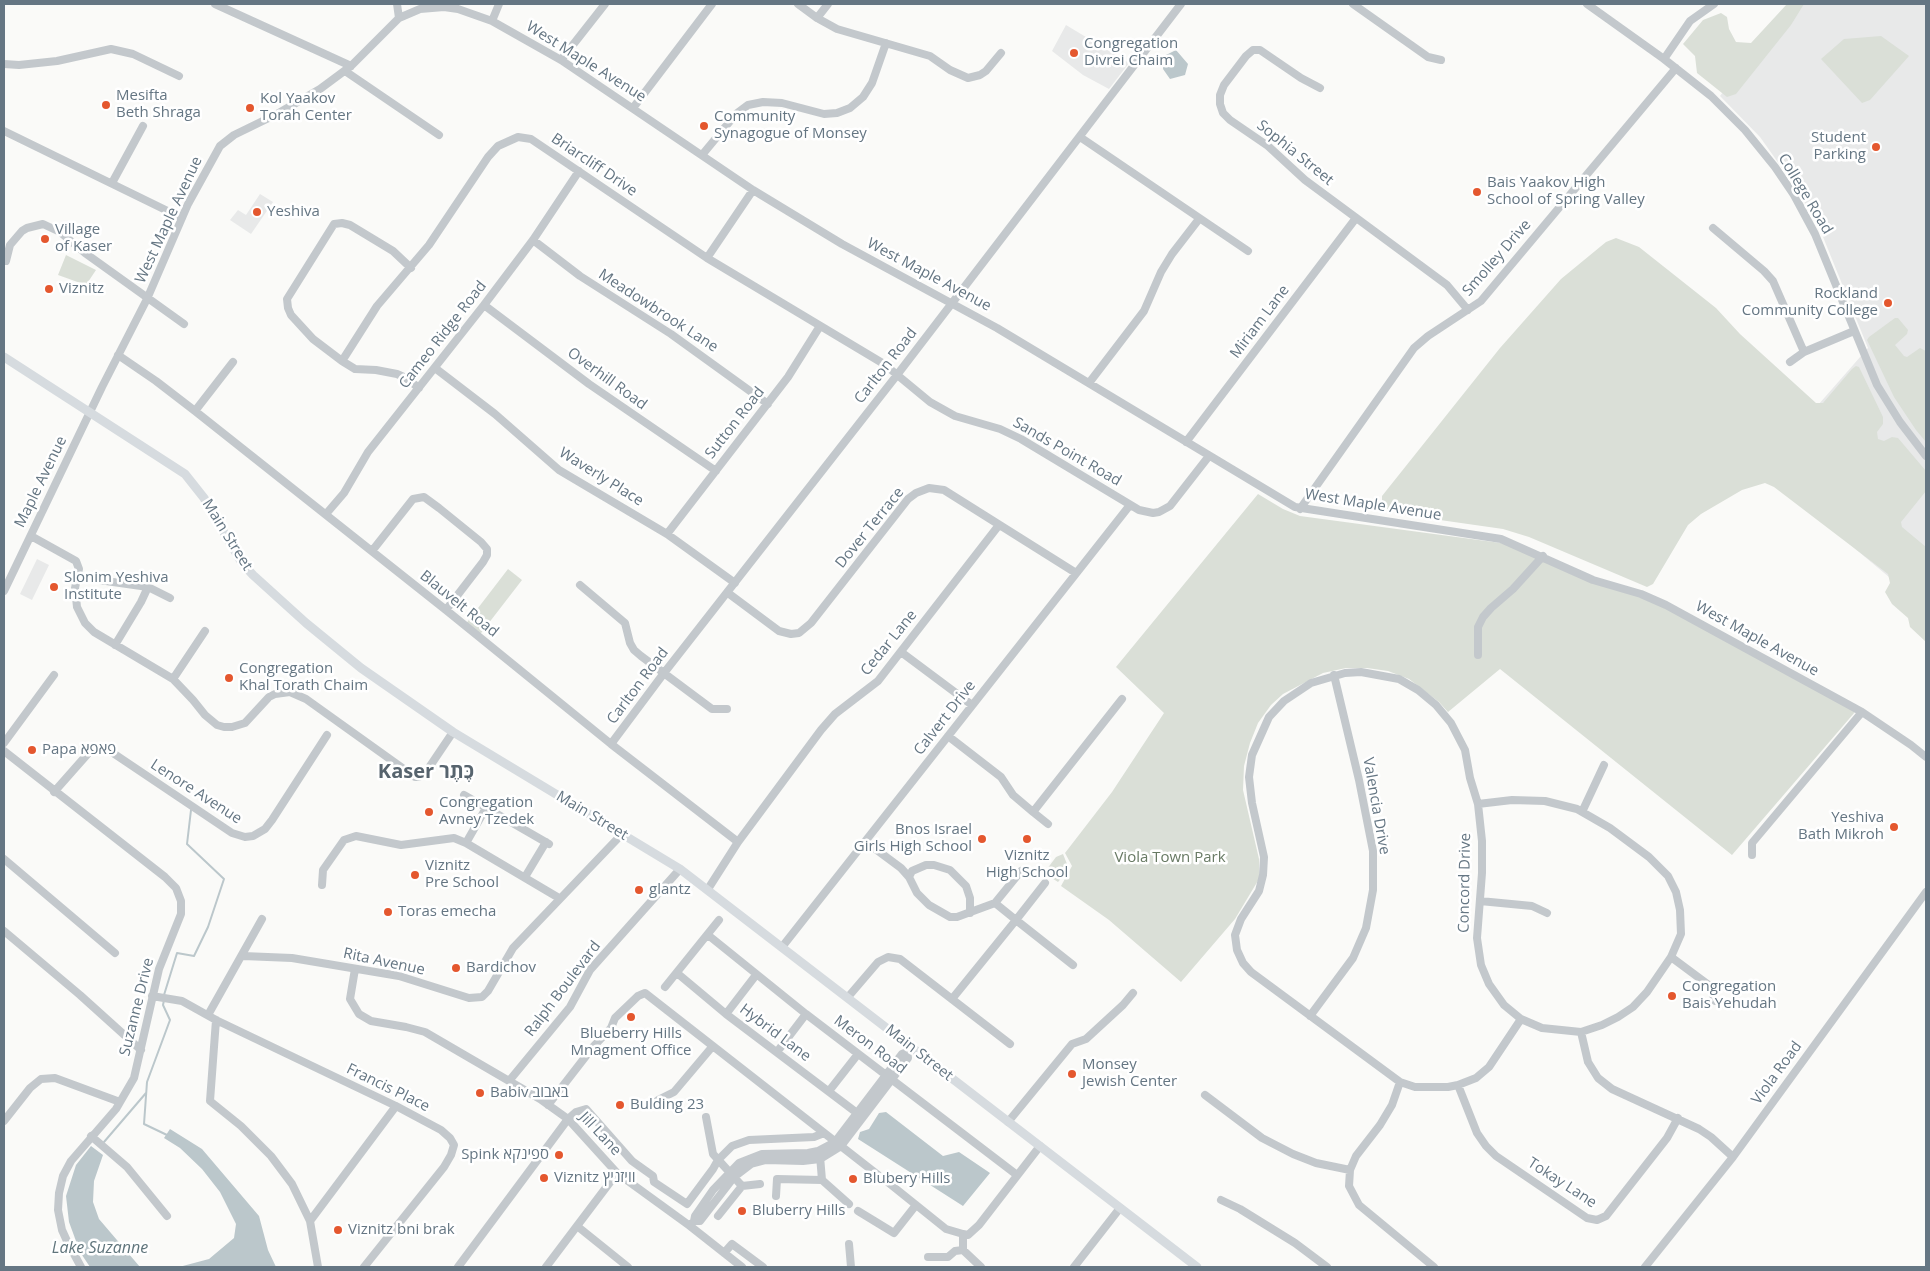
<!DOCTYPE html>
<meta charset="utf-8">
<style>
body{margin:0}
#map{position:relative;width:1930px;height:1271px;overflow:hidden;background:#fafaf8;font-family:"Open Sans",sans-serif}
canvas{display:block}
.frame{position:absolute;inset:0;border:5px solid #657683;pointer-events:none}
</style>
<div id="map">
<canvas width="1930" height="1271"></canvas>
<div class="frame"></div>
</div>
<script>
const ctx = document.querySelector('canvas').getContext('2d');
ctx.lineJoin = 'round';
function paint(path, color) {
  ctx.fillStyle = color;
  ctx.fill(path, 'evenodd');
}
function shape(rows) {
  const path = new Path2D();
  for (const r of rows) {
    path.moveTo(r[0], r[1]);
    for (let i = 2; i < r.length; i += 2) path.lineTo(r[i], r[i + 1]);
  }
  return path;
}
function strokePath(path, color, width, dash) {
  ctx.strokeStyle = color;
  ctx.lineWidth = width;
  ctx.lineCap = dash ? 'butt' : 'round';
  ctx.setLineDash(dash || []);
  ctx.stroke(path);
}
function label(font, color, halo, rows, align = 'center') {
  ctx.font = font + ' "Open Sans",Heebo,sans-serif';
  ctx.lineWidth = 5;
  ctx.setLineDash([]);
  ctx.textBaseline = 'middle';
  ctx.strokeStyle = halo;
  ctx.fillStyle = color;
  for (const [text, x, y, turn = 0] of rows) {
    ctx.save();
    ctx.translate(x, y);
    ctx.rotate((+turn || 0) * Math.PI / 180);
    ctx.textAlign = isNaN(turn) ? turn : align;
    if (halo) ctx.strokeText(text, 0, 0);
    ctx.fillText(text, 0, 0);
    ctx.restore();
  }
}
paint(shape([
 [1793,4,1926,4,1926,608,1761,470,1868,348,1821,232,1799,192,1760,137,1720,96],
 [1066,25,1129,63,1109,89,1083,75,1052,51],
 [260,194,273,202,251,234,230,220,238,210,246,215],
 [37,559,49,565,32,600,20,594]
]), '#e8e9e9');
paint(shape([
 [1787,4,1804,4,1791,25,1736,94,1727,97,1697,73,1695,56,1683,44,1703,20,1721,13,1727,17,1729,29,1736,42,1751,43],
 [1881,36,1909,56,1870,100,1862,103,1821,59,1844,39],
 [1616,238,1639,247,1716,308,1740,334,1816,403,1823,403,1852,369,1856,366,1859,367,1883,417,1883,424,1877,432,1878,439,1884,441,1892,437,1898,438,1926,471,1926,491,1901,522,1902,527,1926,547,1926,642,1910,627,1908,618,1892,604,1885,592,1890,583,1888,574,1774,487,1765,483,1742,490,1701,514,1688,525,1653,584,1647,587,1529,537,1503,529,1405,515,1387,509,1382,504,1382,496,1500,348,1561,279,1606,242],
 [66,255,96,270,86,285,58,275],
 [1895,318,1898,318,1908,330,1907,334,1895,345,1904,356,1907,357,1920,348,1926,351,1926,442,1916,430,1894,397,1867,340,1869,337],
 [1258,494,1283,509,1300,516,1501,543,1666,605,1855,712,1732,855,1500,669,1448,712,1439,702,1409,679,1388,671,1367,668,1346,668,1323,673,1283,694,1271,705,1258,723,1250,743,1244,766,1243,790,1259,859,1259,879,1235,919,1181,982,1109,920,1061,886,1072,866,1065,853,1112,792,1164,713,1116,667],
 [508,569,522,580,478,637,465,625],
 [1063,854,1069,869,1058,882,1044,873,1056,857]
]), '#dadfd7');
paint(shape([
 [1176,50,1188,64,1185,75,1170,79,1163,69,1164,56],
 [886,1112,943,1156,959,1152,990,1173,963,1206,858,1139,860,1132,869,1129,879,1113],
 [170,1129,202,1149,259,1216,268,1250,276,1267,179,1267,209,1259,234,1238,236,1224,220,1192,202,1169,180,1148,164,1138],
 [91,1146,103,1155,94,1181,93,1202,99,1219,140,1267,90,1267,80,1252,69,1222,66,1196,76,1165]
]), '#bbc7cb');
strokePath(shape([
 [164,995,177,953,194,956,208,927,224,879,187,844,191,810],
 [164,1000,163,1005,170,1020,147,1082,144,1124,167,1135],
 [104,1142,146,1093]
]), '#bbc7cb', 2);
strokePath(shape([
 [215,4,351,66],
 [397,4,399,18],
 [798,4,817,18,837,29,930,56,950,70,968,78,980,75,986,71,1001,53],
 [1353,4,1428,57,1441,60],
 [1587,4,1664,59,1711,96,1745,130,1775,167,1794,195,1815,234,1877,385,1900,422,1926,456],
 [817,18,828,4],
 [492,21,499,4],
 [1664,59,1690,21,1714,4],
 [561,60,605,4],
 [4,64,19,65,57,61,111,49,133,54,179,76],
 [345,71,439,135],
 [1320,88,1301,78,1260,50,1253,50,1246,56,1224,85,1220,95,1220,104,1223,113,1230,120,1268,146,1305,180,1447,285,1468,310],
 [633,108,712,4],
 [4,131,182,218],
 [1080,137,1248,251],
 [702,155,736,114,748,105,763,102,782,103,824,114,837,113,850,108,863,97,872,83,886,43],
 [112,183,143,126],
 [1713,228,1764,271,1773,281,1804,352],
 [533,240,580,276,671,334,768,404],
 [707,258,753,190],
 [6,261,10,245,22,231,27,228,43,224,60,232,85,253,184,324],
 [411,268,393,251,350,225,342,223,334,224,287,299,288,308,291,315,313,339,342,361,355,369,376,370,397,374,406,378,419,388],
 [484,305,589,384,716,471],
 [118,355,156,381,195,411,446,610,611,744,738,842,708,889],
 [342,361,377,306,429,245,488,157,498,146,518,137,531,139,707,258,884,364,930,402,955,416,1000,429,1021,439,1139,510,1153,513,1159,512,1170,506,1209,456],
 [1790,362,1804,352,1854,331],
 [435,368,495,414,559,470,667,534,735,583],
 [1089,383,1144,311,1161,272,1172,254,1199,219],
 [195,411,233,362],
 [1186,442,1356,218],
 [1300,509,1414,348,1428,336,1481,301,1676,68],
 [326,514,344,493,368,452,484,305,533,240,579,171],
 [667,534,788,377,820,326],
 [31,536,76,561,79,569,75,588,77,607,85,623,94,632,173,679,193,700,205,715,217,725,224,727,232,727,245,723,269,697,275,694,290,692,306,699,415,777,419,777,426,772,453,732],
 [372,551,413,499,424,497,439,508,481,542,487,549,487,555,483,562,446,610],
 [78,577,148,587,170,598],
 [580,585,625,623,630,643,634,650,641,656,712,709,727,709],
 [4,591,102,387,147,299,188,204,220,146,234,135,277,114,320,89,351,66,399,18,420,9,444,7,458,9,492,21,561,60,753,190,842,244,997,328,1295,507,1501,539,1593,580,1641,594,1666,605,1862,712,1911,745,1926,757],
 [728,593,779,631,791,634,799,633,811,623,908,499,916,493,929,488,944,490,1076,573],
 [115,645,141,602,148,587],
 [901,652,972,705],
 [1478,655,1478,627,1483,617,1491,608,1513,589,1543,556],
 [173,679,205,631],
 [948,736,1001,777,1013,795,1033,812,1122,699],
 [4,743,54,675],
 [611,744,664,673,897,375,1181,4],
 [4,751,165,877,176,888,181,901,181,914,159,969,134,1078,116,1109,71,1161,63,1176,59,1193,58,1210,62,1230,67,1241,81,1267],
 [54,792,92,749,104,747,232,833,245,837,253,836,265,829,272,820,327,735],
 [464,795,549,844],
 [1478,804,1512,800,1545,801,1577,809,1610,828,1649,857,1668,876,1676,892,1680,910,1681,934,1671,957,1647,992,1633,1007,1618,1017,1602,1025,1581,1032],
 [1033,812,1048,824],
 [1582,812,1604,765],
 [738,842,821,730,835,714,878,681,999,525],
 [866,842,901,868,909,877,917,893,929,905,950,917,957,917,995,903,1021,871],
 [466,843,486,808],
 [1752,855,1752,843,1862,712],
 [4,859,115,953],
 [525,877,546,842],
 [909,877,912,871,926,865,934,865,950,870,966,886,970,898,970,913],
 [1045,883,1016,920,1073,965],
 [322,885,323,870,344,840,356,836,401,845,454,838,466,843,559,898],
 [1480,901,1532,906,1547,913],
 [4,931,80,995,141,1050],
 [708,935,806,1014,1017,1175],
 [782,947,1130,505],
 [243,956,292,958,399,976,469,998,482,997,488,991,513,948,622,834],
 [1671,957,1710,986,1715,1001],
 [355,969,350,999,359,1014,371,1021,406,1027,425,1032,540,1099,568,1119,617,1173,690,1226,742,1267],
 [677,973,726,1014,861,1116],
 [665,987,719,920],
 [152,996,182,1001,216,1020,396,1106,441,1130,450,1138,454,1145,451,1155,444,1167,364,1267],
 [848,997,878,962,888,957,900,959,1010,1044],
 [952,999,1016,920,995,903],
 [726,1014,756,975],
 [208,1015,262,919],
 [1310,1016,1353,958,1366,928,1373,890,1373,851,1359,780,1334,675],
 [1521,1019,1489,1067,1476,1078,1458,1085,1448,1087,1415,1087,1400,1082,1251,972,1243,963,1237,950,1235,935,1241,919,1259,891,1263,875,1264,857,1252,803,1249,777,1252,755,1269,717,1284,701,1311,683,1345,673,1361,672,1399,679,1418,690,1436,705,1451,723,1465,750,1470,778,1478,804,1482,841,1482,873,1477,938,1481,965,1489,984,1504,1005,1521,1019,1542,1028,1581,1032,1588,1062,1598,1078,1612,1089,1699,1129,1711,1137,1733,1157],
 [216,1020,210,1101,241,1126,271,1156,292,1184,310,1221,318,1267],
 [777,1052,806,1014],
 [509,1081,570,1007,590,970,680,869],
 [1400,1082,1392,1105,1380,1125,1356,1156,1350,1170,1349,1186,1359,1205,1434,1267],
 [1458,1085,1477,1133,1486,1146,1496,1156,1587,1218,1597,1220,1606,1216,1667,1138,1678,1118],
 [829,1091,858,1054],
 [1205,1095,1262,1138,1293,1154,1316,1163,1350,1170],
 [658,1100,674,1092,712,1047],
 [548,1105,593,1047,611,1028,615,1018,638,996,645,993,878,1175],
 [706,1117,713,1154,742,1186,760,1184],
 [4,1121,30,1088,41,1079,55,1078,120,1102],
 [1008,1122,1072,1044,1086,1039,1123,1005,1133,993],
 [91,1136,127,1167,167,1216],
 [820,1156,822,1180,849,1204],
 [885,1180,946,1229,963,1234],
 [776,1196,777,1179,822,1180],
 [1221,1200,1240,1209,1295,1243,1327,1267],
 [858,1211,894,1233,916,1205],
 [718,1216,742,1186],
 [310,1221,396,1106],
 [694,1221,700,1221,734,1177,751,1164,766,1160,803,1161,820,1159,841,1146,908,1058,907,1052],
 [577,1226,628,1267],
 [690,1226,694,1221,695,1216,713,1190,739,1163,762,1154,808,1153,818,1151,835,1142,902,1054,907,1052,910,1047],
 [849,1244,851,1267],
 [724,1253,732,1244,763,1267],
 [928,1257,948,1257,955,1251,963,1250],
 [458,1267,568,1119,576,1112,586,1109,632,1161,653,1176,654,1182,687,1204,713,1169,718,1160,732,1146,749,1140,814,1137,824,1133],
 [546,1267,617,1173],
 [981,1267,963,1250,963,1234,968,1235,979,1225,1040,1146],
 [1074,1267,1120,1208],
 [1645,1267,1733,1157,1926,892]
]), '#c3c8cc', 8);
strokePath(shape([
 [4,357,185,474,204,498,242,563,253,575,306,623,361,668,453,732,680,869,1197,1267]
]), '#d6dbdf', 9);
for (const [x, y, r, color] of [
 [1074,53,5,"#e4572e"],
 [106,105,5,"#e4572e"],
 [250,108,5,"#e4572e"],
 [704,126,5,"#e4572e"],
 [1876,147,5,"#e4572e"],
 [1477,192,5,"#e4572e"],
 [257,212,5,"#e4572e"],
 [45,239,5,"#e4572e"],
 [49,289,5,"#e4572e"],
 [1888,303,5,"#e4572e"],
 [54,587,5,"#e4572e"],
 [229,678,5,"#e4572e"],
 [32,750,5,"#e4572e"],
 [429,812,5,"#e4572e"],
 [1894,827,5,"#e4572e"],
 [982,839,5,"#e4572e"],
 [1027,839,5,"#e4572e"],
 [415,875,5,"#e4572e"],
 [639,890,5,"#e4572e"],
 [388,912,5,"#e4572e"],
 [456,968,5,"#e4572e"],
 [1672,996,5,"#e4572e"],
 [631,1017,5,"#e4572e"],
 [1072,1074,5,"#e4572e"],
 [480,1093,5,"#e4572e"],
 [620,1105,5,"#e4572e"],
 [559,1155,5,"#e4572e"],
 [544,1178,5,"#e4572e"],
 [853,1179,5,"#e4572e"],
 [742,1211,5,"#e4572e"],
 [338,1230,5,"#e4572e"]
]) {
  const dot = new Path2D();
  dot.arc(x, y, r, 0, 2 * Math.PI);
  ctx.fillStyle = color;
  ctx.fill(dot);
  strokePath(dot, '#fff', 2);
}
label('15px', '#657683', '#fff', [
 ["Congregation",1084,44],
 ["Divrei Chaim",1084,61],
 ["Mesifta",116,96],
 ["Beth Shraga",116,113],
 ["Kol Yaakov",260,99],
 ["Torah Center",260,116],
 ["Community",714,117],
 ["Synagogue of Monsey",714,134],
 ["Student",1866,138,"right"],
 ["Parking",1866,155,"right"],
 ["Bais Yaakov High",1487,183],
 ["School of Spring Valley",1487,200],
 ["Yeshiva",267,212],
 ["Village",55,230],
 ["of Kaser",55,247],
 ["Viznitz",59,289],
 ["Rockland",1878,294,"right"],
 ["Community College",1878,311,"right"],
 ["Slonim Yeshiva",64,578],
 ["Institute",64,595],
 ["Congregation",239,669],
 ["Khal Torath Chaim",239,686],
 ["Papa פאפא",42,750],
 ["Congregation",439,803],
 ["Avney Tzedek",439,820],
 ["Yeshiva",1884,818,"right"],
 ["Bath Mikroh",1884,835,"right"],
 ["Bnos Israel",972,830,"right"],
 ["Girls High School",972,847,"right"],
 ["Viznitz",1027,856,"center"],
 ["High School",1027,873,"center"],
 ["Viznitz",425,866],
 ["Pre School",425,883],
 ["glantz",649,890],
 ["Toras emecha",398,912],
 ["Bardichov",466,968],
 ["Congregation",1682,987],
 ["Bais Yehudah",1682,1004],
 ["Blueberry Hills",631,1034,"center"],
 ["Mnagment Office",631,1051,"center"],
 ["Monsey",1082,1065],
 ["Jewish Center",1082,1082],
 ["Babiv באבוב",490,1093],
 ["Bulding 23",630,1105],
 ["Spink ספינקא",549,1155,"right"],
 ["Viznitz וויזניץ",554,1178],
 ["Blubery Hills",863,1179],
 ["Bluberry Hills",752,1211],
 ["Viznitz bni brak",348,1230]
], 'left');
label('15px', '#657683', '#fff', [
 ["West Maple Avenue",586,62,32],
 ["Sophia Street",1295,153,39],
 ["Briarcliff Drive",594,165,34],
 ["College Road",1805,194,59],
 ["West Maple Avenue",169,220,-65],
 ["Smolley Drive",1497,258,-49],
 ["West Maple Avenue",929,275,28],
 ["Meadowbrook Lane",658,311,33],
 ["Miriam Lane",1260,322,-53],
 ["Cameo Ridge Road",443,335,-52],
 ["Carlton Road",886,366,-52],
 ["Overhill Road",607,379,36],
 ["Sutton Road",735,423,-52],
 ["Sands Point Road",1067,452,30],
 ["Waverly Place",601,477,32],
 ["Maple Avenue",41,482,-64],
 ["West Maple Avenue",1373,505,9],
 ["Dover Terrace",870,528,-51],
 ["Main Street",227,535,58],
 ["Blauvelt Road",459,604,39],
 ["West Maple Avenue",1757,639,29],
 ["Cedar Lane",889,643,-51],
 ["Carlton Road",638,686,-53],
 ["Calvert Drive",945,718,-52],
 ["Lenore Avenue",196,792,33],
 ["Valencia Drive",1376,806,80],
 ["Main Street",592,816,31],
 ["Concord Drive",1465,883,-89],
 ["Rita Avenue",384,962,12],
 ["Ralph Boulevard",563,989,-53],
 ["Suzanne Drive",137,1007,-76],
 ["Hybrid Lane",775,1033,37],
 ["Meron Road",870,1045,37],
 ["Main Street",919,1053,38],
 ["Viola Road",1777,1073,-54],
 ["Francis Place",388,1088,26],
 ["Jill Lane",600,1134,47],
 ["Tokay Lane",1562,1183,33]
]);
label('15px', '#687a64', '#fff', [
 ["Viola Town Park",1170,858]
]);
label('italic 16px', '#60757c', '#fff', [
 ["Lake Suzanne",100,1248]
]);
label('bold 20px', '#57646e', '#fff', [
 ["Kaser כֶּתֶר",426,772]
]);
</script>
